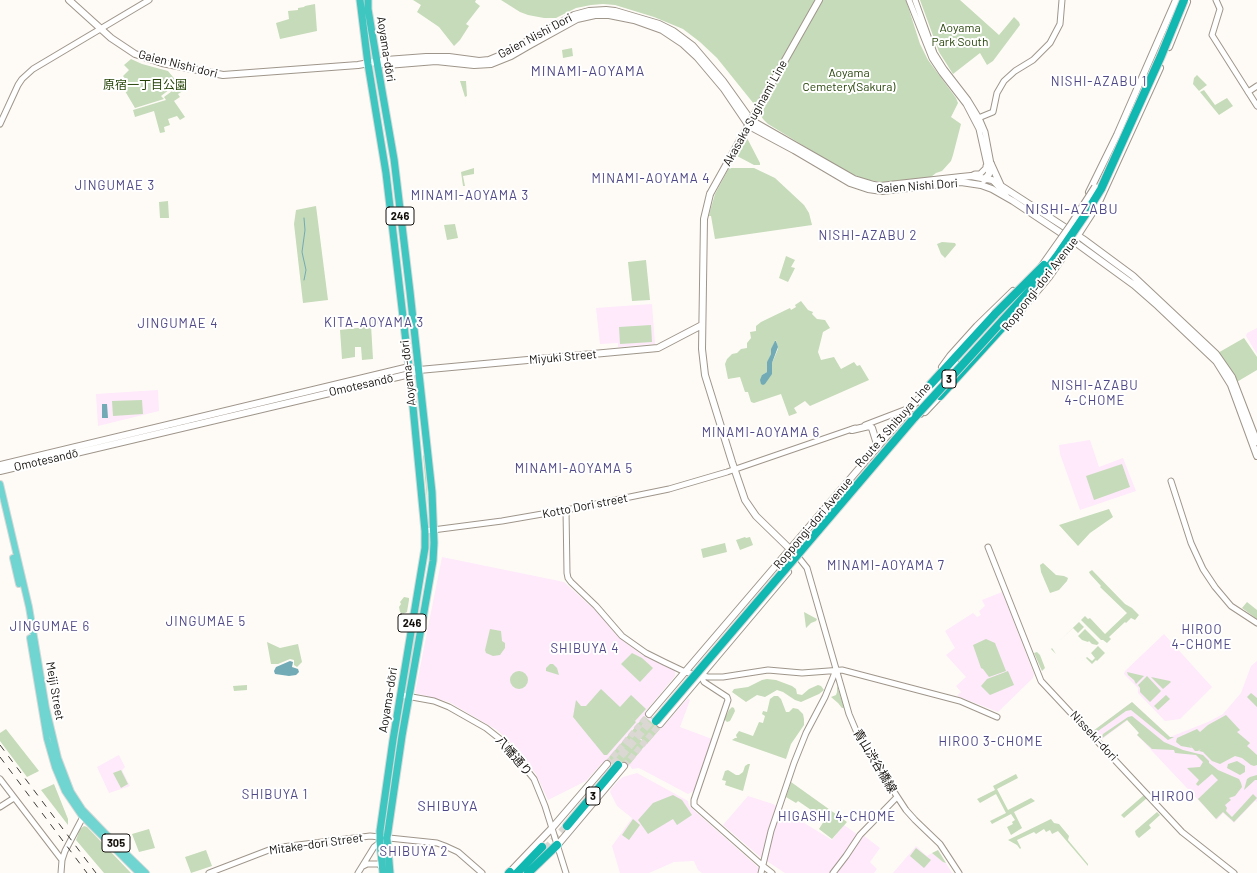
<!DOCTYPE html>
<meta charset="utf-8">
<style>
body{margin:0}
canvas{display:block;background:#fefbf6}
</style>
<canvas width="1257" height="873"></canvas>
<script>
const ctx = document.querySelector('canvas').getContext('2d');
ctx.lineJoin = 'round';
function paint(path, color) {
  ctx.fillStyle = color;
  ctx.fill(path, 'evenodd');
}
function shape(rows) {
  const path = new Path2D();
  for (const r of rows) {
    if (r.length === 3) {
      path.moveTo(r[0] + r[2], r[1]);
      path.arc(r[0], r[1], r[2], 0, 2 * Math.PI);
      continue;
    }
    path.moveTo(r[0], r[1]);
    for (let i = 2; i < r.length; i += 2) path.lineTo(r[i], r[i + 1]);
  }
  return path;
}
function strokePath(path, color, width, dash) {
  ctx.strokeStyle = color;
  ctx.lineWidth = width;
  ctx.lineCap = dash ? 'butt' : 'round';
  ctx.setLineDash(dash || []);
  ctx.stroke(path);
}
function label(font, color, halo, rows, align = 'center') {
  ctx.font = font + ' Barlow,"Noto Sans JP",sans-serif';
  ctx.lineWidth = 4;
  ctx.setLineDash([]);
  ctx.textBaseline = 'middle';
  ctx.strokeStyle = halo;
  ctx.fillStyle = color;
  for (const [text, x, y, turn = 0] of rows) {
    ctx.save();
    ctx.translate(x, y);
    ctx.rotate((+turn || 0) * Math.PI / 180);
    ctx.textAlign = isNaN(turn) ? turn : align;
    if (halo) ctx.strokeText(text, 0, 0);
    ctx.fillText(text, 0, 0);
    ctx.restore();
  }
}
paint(shape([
 [652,304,655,344,618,347,618,343,600,344,596,308],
 [1257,328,1257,354,1246,336,1247,333],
 [158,390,159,411,98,426,96,394],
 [1090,440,1099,467,1123,458,1136,491,1080,510,1060,454,1059,445],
 [442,557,564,582,597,612,618,637,627,644,642,655,675,671,675,676,645,712,663,727,688,698,690,700,680,727,712,739,694,791,688,794,639,768,632,769,630,766,602,763,586,781,548,800,536,774,511,743,497,730,449,702,415,693],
 [1002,592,1034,674,1033,678,998,712,957,696,961,692,956,686,966,677,946,655,955,648,945,631,973,613,977,617,981,615,979,611,985,606,982,600],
 [1164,634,1212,687,1180,719,1165,721,1138,693,1138,688,1124,674,1125,671],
 [1257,661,1257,802,1255,801,1234,823,1223,813,1217,820,1137,735,1139,733,1128,720,1101,740,1093,731,1132,702,1170,737,1208,722,1223,714,1241,693,1251,666],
 [119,755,125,767,122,770,130,786,109,793,97,767],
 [637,773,688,801,689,806,759,868,758,873,702,873,698,870,694,861,674,862,649,873,620,873,612,846,632,818,617,806,610,792,611,789,618,781,623,777],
 [748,796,773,804,832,840,844,825,861,837,863,835,880,848,870,862,877,869,874,873,785,873,759,856,723,825],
 [916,846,927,856,932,853,943,862,946,863,952,873,893,873]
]), '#feeafb');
paint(shape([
 [413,0,476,0,475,2,480,6,466,24,469,26,460,40,454,46,439,27,417,12,421,5],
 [501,0,906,0,920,44,928,60,956,98,958,103,951,117,961,124,953,155,951,161,942,171,936,173,931,177,887,183,863,179,840,168,768,124,763,119,754,104,717,58,700,42,683,29,654,17,615,5,603,4,591,5,576,8,556,18,544,18,528,15,520,12],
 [920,0,960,0,999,35,1014,17,1019,22,1020,25,993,61,987,65,980,53,953,74,939,52],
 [315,4,317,31,280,39,276,23,289,19,288,11,298,10,298,8,304,7,305,6],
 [572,48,573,56,563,58,562,50],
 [131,59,142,64,168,71,178,83,161,96,164,99,135,108,122,86,127,81,123,76,129,70,124,65],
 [1197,75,1207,85,1199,91,1193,84,1194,78],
 [460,81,466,81,467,96,465,97],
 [179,86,183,91,178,94,180,97,174,101,185,117,180,120,177,116,168,119,170,125,164,127,165,132,160,133,154,111,135,117,133,110,166,100,164,97],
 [1204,90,1215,105,1227,98,1233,106,1219,115,1200,92],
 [747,138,760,163,760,165,754,165,737,156],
 [474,168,474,174,463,176,465,186,463,186,461,172],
 [729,168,754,168,775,178,804,205,809,213,812,225,715,239,711,216,709,216,710,211,715,194],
 [168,201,169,218,160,218,159,202],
 [316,206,328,300,303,303,294,224,296,210],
 [455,224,458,238,447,240,444,225],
 [942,242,955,243,956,245,945,258,941,254,937,244],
 [786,256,795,260,791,267,795,268,788,282,779,278],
 [646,260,650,300,632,301,628,262],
 [801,301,808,310,813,312,812,314,817,319,825,320,830,328,823,332,818,352,821,360,834,357,841,369,854,362,857,366,860,365,869,380,810,406,805,401,794,408,797,413,789,416,781,394,754,403,751,402,748,392,745,392,740,377,728,379,725,364,727,359,732,354,737,353,741,349,747,348,747,343,751,338,750,332,756,331,756,326,761,322,790,308,791,310,796,307,795,305],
 [776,340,778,349,772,363,772,374,762,375,767,372,767,363,771,354,772,348],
 [378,318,378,324,371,325,373,359,362,360,361,347,355,347,355,357,342,359,340,330,366,327,367,320],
 [651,325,652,342,620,344,619,327],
 [1244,338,1257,357,1257,370,1235,383,1216,354],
 [142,400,143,414,113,416,112,401],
 [424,455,426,474,428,511,423,456],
 [1122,464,1130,487,1094,500,1086,476],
 [1109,509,1113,517,1090,533,1078,546,1059,525],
 [745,537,746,538,750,537,753,545,740,550,736,540],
 [725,543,727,552,703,558,701,549],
 [1043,563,1056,575,1064,576,1068,578,1067,581,1059,590,1050,593,1041,572,1040,565],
 [1092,570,1125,604,1132,608,1139,615,1135,620,1131,618,1126,623,1125,622,1109,637,1111,639,1107,643,1103,640,1101,640,1081,620,1085,616,1088,619,1090,618,1105,634,1127,613,1100,587,1101,586,1090,574,1089,572],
 [423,591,405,690,404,689],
 [404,597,409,598,409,600,407,612,403,614,400,612,399,607,401,604,400,602],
 [1247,602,1257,610,1257,619,1242,608],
 [804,612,817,619,816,621,811,623,806,628],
 [1079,622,1084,627,1078,633,1073,628,1052,648,1056,654,1051,649],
 [490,629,501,631,502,641,505,643,505,648,500,655,493,656,486,653,485,650],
 [1085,629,1099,643,1097,645,1092,644,1089,641,1088,642,1082,640,1078,636],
 [986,639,995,643,1006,671,989,677,983,669,981,668,973,645],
 [267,642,280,648,298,644,302,662,297,667,294,665,294,660,290,659,278,664,271,664],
 [1098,646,1105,653,1097,661,1096,660,1092,664,1086,658,1087,657,1092,661,1095,658,1091,653],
 [1037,652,1040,655,1045,668,1042,671,1034,653],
 [632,653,642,658,653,668,640,682,621,664],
 [550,664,553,664,557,668,559,675,546,671,546,668],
 [1008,671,1014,685,990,695,981,686,987,679],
 [519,680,9],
 [1127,672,1144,676,1136,684,1134,680,1128,675],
 [1147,676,1161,691,1150,702,1140,692,1140,688,1138,685],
 [1151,677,1170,681,1171,682,1163,689],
 [767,679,776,680,792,686,796,689,797,694,802,695,809,689,818,685,821,686,824,690,819,694,801,702,795,700,783,692,777,690,765,697,757,695,746,702,732,692,734,689,748,687,762,680],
 [247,685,247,690,234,691,233,686],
 [837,685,844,708,842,708,838,703,831,697,836,695,837,692],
 [601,689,620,707,631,695,646,709,635,721,623,710,636,722,607,755,604,755,573,717,576,700,581,706,586,706],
 [1251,693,1257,698,1257,707,1247,697],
 [1166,695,1170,699,1158,710,1154,706],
 [774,696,778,696,781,699,786,712,789,712,793,708,798,709,803,714,804,719,804,725,791,744,786,759,732,740,735,738,737,738,736,735,739,731,753,736,759,722,763,723,765,716,762,714,763,711,767,712,770,699],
 [1132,702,1170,737,1174,737,1168,740,1131,710,1126,711,1098,731,1093,731],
 [732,707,734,708,735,711,730,721,727,722,725,720,725,718,729,710],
 [1226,715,1240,730,1237,732,1250,743,1247,746,1257,755,1257,765,1254,766,1251,765,1242,758,1235,756,1220,764,1212,761,1203,752,1199,751,1201,749,1198,751,1195,751,1188,743,1192,748,1181,746,1176,742,1177,738,1197,729,1200,732,1208,725],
 [644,716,660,729,647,744,632,731],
 [1132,716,1164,742,1183,750,1203,755,1209,761,1209,763,1218,770,1239,779,1241,783,1242,787,1235,796,1229,798,1231,800,1225,805,1227,808,1226,811,1232,817,1253,794,1257,798,1234,822,1223,812,1216,819,1198,799,1218,780,1212,774,1198,786,1196,784,1199,780,1187,768,1200,767,1203,762,1196,755,1175,753,1174,750,1152,749,1137,735,1139,733,1127,720,1101,739,1103,734,1128,717],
 [6,729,39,771,27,777,0,741,0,733],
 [631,732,646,744,630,764,611,762,609,757],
 [1237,761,1245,766,1245,772,1240,775,1227,768,1228,764],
 [748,764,750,764,743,791,725,785,726,781,722,780,725,771,728,770,736,775,739,775,743,772,745,766],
 [121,770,128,784,121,788,113,773],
 [1016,774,1018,778,997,789,1008,810,1031,798,1035,801,1014,812,1022,828,1011,835,1007,827,1013,824,1012,822,1015,820,1011,814,992,824,990,821,1006,813,996,794,980,803,977,799,995,790,993,786],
 [1257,775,1257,780,1255,780,1244,790,1247,779,1250,777],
 [791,782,847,822,832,839,819,829,824,821,813,813,814,812,798,801,796,803,786,797],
 [54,784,68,819,68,825,41,790],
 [673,795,682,800,692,815,677,825,673,819,648,834,638,820,653,803],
 [1144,795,1147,798,1124,818,1121,815],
 [1157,812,1160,815,1149,825,1151,828,1139,838,1136,835,1135,831],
 [633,819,640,825,629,840,622,835],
 [1051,819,1054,823,1059,824,1069,836,1068,840,1088,864,1088,866,1058,831,1052,834,1050,830,1046,832,1044,829,1036,834,1034,832,1017,840,1021,848,1020,849,1017,845,1008,840],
 [84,826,87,827,131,873,104,873,76,840,80,829],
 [149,829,155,848,139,852,132,834],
 [916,848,931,860,924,868,910,856],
 [206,850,212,866,191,873,185,857],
 [938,850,946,863,943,862,932,853]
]), '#c6dbb9');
paint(shape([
 [775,341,776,341,778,347,772,363,772,374,765,384,763,385,761,384,760,380,762,375,767,372,767,362,771,354,771,349],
 [102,404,107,404,108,418,102,418],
 [290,661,293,662,292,667,298,669,299,672,296,675,289,676,275,674,274,671,276,667]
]), '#72abb5');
strokePath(shape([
 [304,218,305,230,302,252,306,270,304,280]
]), '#72abb5', 1);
strokePath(shape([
 [607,764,649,714],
 [624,766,660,724]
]), '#dbd8d3', 6, [6, 3]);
strokePath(shape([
 [613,765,653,718],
 [545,850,567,826]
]), '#dbd8d3', 8, [8, 4]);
const tertiary = shape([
 [909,0,932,58,942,73,966,104,979,129,989,174],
 [915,0,934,53,944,69,968,100,979,118,985,132,991,164],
 [1216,0,1220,9,1212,35,1257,106],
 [1248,92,1257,86],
 [976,119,993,112,997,93,1004,81,1015,71,1033,60,1050,43,1060,24,1062,0],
 [0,124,18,85,22,79,33,69,149,0],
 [971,176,975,174,980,174,986,168,986,166],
 [994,182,1006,195],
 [865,425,912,407,921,414],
 [1171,481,1191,543,1203,569,1215,587,1231,606,1257,623],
 [566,510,567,573,568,578,571,582,596,606,622,636,646,653,664,662,685,672,708,677,723,677,768,670,802,673,842,670,960,701,997,717],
 [425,531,502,521,571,509,669,489,727,472,855,428],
 [988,547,1041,681,1182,832,1234,873],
 [799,558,807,568,849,714,860,740,906,810,915,820,940,844,959,873],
 [701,676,704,682,727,697,728,700,694,800,694,805,763,866,772,873],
 [401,695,434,701,449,707,486,728,505,743,534,779,545,806,566,873],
 [0,779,62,860],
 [0,807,14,798],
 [363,866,367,864,379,864,382,868],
 [61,873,62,860,65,851,84,815],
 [209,873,274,848,370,836,437,843,445,846,458,852,482,873],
 [358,873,374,847,382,841],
 [761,873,771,831,794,763,806,733,825,697,836,670],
 [833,873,846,856,860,835,897,797]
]);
const secondary = shape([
 [69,0,111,38,135,54,162,63,223,75,358,65,386,60,426,57,449,57,479,61,489,60,506,53,574,15,589,11,606,10,615,11,659,24,673,31,693,46,723,81,748,116,756,123,854,179,874,185,880,186,961,177,971,176,992,180,1083,239,1133,276,1216,354,1232,377,1257,442],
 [1169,47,1187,2],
 [378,63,387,65,436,61,474,65,491,64,511,56,530,45,577,19,595,15,609,15,634,20,662,30,683,44,697,57,724,89,747,123,753,128,794,150,850,183,868,189,882,191,961,182,981,185,992,189,1013,201,1079,245,1134,285,1158,306,1216,361,1231,385,1257,456],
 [754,115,819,0],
 [991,164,1001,186],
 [984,180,989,174,991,164],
 [1089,192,1117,135,1176,0],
 [710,194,704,219,702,349,705,375,732,462,745,500,756,516,793,552],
 [1007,327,1049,277,1074,241,1098,204,1160,68],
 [942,367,950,356,977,326,1013,291],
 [922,404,955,363],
 [925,412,942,394],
 [852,430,869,426,872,428,877,444,876,448],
 [0,465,409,367,414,369],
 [0,471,410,374,419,370,658,348,702,325],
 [649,714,933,382],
 [660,724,788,572],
 [555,848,624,766],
 [509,873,552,828,607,764]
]);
const primary = shape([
 [0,484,29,607,46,708,58,758,71,792,82,809,107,835,146,873],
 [13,558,19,584],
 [30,638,47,739,55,767,65,791,82,816,139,873]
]);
const trunk = shape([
 [360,0,368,64,386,173,410,376,425,531,425,548,393,740,380,831,380,842,383,873],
 [368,0,368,9,377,62,394,159,410,292,432,492,434,543,433,561,402,736,387,838,390,873]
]);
const motorway = shape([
 [930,385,995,314],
 [940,396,1008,321],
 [567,826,618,765],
 [509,873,510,872],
 [517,873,542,847],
 [528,873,557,845]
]);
strokePath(tertiary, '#9f968b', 7);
strokePath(secondary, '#9f968b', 8);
strokePath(primary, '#d9d9d8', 8);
strokePath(trunk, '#d9d9d8', 9);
strokePath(motorway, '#d9d9d8', 10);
strokePath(tertiary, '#fff', 5);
strokePath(secondary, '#fff', 6);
strokePath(primary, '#70d4d0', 6);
strokePath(trunk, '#40c6c0', 7);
strokePath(motorway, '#11b7b1', 8);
strokePath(shape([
 [0,745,96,873],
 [0,757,87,873]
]), '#3d3a36', 1, [7, 7]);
const secondaryBridge = shape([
 [710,194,754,115],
 [1041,267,1070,226,1095,187]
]);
const motorwayBridge = shape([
 [995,314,1044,265],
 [656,721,914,418,1034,286,1057,256,1085,215,1101,189,1161,56,1184,0]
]);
strokePath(secondaryBridge, '#9f968b', 8, []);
strokePath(motorwayBridge, '#d9d9d8', 10, []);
strokePath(secondaryBridge, '#fff', 6);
strokePath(motorwayBridge, '#11b7b1', 8);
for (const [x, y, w] of [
 [400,216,28],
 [949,379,14],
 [412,623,28],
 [593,796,14],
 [116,843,28]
]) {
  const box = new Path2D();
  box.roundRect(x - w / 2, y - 9, w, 18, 3);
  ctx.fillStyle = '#fff';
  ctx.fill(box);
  strokePath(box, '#14110d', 1);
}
label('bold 11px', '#14110d', null, [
 ["246",400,216],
 ["3",949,379],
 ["246",412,623],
 ["3",593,796],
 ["305",116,843]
]);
label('12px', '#254307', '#fff', [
 ["Aoyama",960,28],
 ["Park South",960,42],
 ["Aoyama",849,73],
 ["Cemetery(Sakura)",849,87],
 ["原宿一丁目公園",145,85]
]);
label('12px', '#14110d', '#fff', [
 ["Gaien Nishi Dori",535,36,-28],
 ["Aoyama-dōri",386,49,81],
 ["Gaien Nishi dori",178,64,14],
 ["Akasaka Suginami Line",755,113,-61],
 ["Gaien Nishi Dori",917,186,-4],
 ["Roppongi-dori Avenue",1040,284,-52],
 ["Miyuki Street",563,357,-5],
 ["Aoyama-dōri",408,373,-96],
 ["Omotesandō",361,385,-13],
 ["Route 3 Shibuya Line",893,425,-49],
 ["Omotesandō",46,460,-13],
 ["Kotto Dori street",585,506,-11],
 ["Roppongi-dori Avenue",813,523,-50],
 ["Meiji Street",55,691,80],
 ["Aoyama-dōri",388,700,-81],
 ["Nisseki-dori",1094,736,47],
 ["八幡通り",514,756,49],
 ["青山渋谷橋線",875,761,59],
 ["Mitake-dori Street",316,844,-8]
]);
ctx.letterSpacing = '1px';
label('13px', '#4f4886', '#fff', [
 ["NISHI-AZABU 1",1099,82],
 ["MINAMI-AOYAMA 4",651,179],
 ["JINGUMAE 3",115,186],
 ["MINAMI-AOYAMA 3",470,196],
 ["NISHI-AZABU 2",868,236],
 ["KITA-AOYAMA 3",374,323],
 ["JINGUMAE 4",178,324],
 ["NISHI-AZABU",1095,386],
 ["4-CHOME",1095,401],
 ["MINAMI-AOYAMA 6",761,433],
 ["MINAMI-AOYAMA 5",574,469],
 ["MINAMI-AOYAMA 7",886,566],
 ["JINGUMAE 5",206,622],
 ["JINGUMAE 6",50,627],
 ["HIROO",1202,630],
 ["4-CHOME",1202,645],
 ["SHIBUYA 4",585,649],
 ["HIROO 3-CHOME",991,742],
 ["SHIBUYA 1",275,795],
 ["HIGASHI 4-CHOME",837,817],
 ["SHIBUYA 2",414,852]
]);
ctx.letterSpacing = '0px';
ctx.letterSpacing = '1px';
label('14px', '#4f4886', '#fff', [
 ["MINAMI-AOYAMA",588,71],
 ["NISHI-AZABU",1072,209],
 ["HIROO",1173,796],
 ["SHIBUYA",448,806]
]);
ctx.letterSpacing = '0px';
</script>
